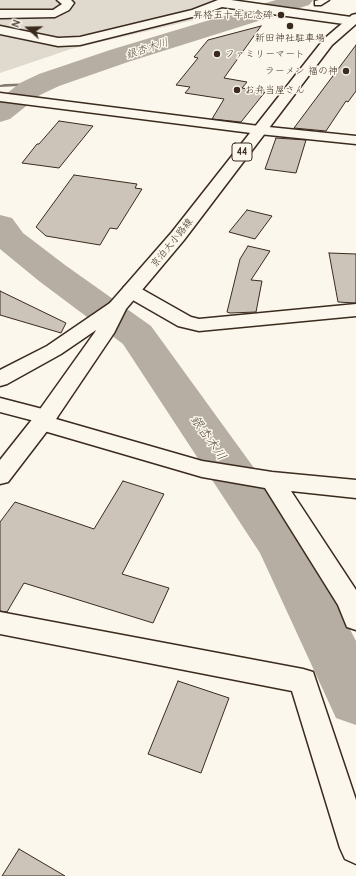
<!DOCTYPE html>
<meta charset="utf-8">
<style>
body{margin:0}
#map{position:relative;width:356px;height:876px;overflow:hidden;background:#fbf7ec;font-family:"Comic Neue",sans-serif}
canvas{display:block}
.north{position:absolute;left:8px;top:8px;width:40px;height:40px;-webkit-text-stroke:3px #fbf7ec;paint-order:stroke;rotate:290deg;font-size:11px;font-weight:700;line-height:16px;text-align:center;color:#3b2a1e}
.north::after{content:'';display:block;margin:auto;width:14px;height:18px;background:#3b2a1e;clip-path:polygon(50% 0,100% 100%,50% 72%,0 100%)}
</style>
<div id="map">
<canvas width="356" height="876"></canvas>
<div class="north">N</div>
</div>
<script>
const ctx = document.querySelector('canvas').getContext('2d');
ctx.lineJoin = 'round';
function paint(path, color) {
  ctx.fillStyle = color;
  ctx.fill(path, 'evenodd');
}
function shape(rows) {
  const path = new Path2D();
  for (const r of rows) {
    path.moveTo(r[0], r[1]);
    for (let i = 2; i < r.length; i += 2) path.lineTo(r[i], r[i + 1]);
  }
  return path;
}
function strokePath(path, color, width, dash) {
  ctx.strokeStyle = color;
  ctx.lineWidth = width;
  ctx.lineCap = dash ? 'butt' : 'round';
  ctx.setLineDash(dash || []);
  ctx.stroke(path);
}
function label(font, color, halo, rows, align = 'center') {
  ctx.font = font + ' "Comic Neue","Klee One",sans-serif';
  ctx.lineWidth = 3;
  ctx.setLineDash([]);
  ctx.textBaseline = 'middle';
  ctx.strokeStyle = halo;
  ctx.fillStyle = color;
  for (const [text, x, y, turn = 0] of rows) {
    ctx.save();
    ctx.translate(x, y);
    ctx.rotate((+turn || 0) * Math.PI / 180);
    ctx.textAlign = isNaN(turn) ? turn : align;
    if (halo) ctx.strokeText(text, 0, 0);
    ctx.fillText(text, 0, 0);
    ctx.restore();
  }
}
paint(shape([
 [0,0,214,0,211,16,71,49,0,73]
]), '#dfd9ce');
paint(shape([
 [49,79,51,79,51,81,39,85,0,87,0,85,5,84,38,83,49,79]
]), '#85796d');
paint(shape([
 [276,0,313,0,309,5,128,62,59,86,40,95,10,119,0,122,0,99,20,83,39,74,110,50,276,0],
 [0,215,12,218,23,233,65,265,151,326,299,530,356,641,356,725,336,718,260,553,123,344,39,281,0,249,0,215]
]), '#b6aea2');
const building = shape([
 [261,26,224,78,247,82,242,88,265,92,241,122,212,119,224,99,185,93,190,87,176,85,198,58,194,57,208,40,261,26],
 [356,45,356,91,348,102,346,101,326,131,294,128,356,45],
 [59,121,93,126,59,168,22,163,37,144,39,144,59,121],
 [276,138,306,140,296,173,265,169,276,138],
 [74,175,137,184,135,188,142,189,117,229,110,228,100,245,46,236,36,227,74,175],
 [247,210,272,216,255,239,229,232,247,210],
 [248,246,270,251,251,280,262,281,256,312,230,313,227,312,240,259,248,246],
 [329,253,356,254,356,303,338,302,329,253],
 [0,291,66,323,61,333,0,315,0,291],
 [123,481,164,494,122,574,169,588,153,623,24,583,7,612,0,611,0,522,15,502,94,529,123,481],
 [178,681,229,698,201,773,148,754,178,681],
 [19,849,65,876,2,876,19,849]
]);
paint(building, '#ccc4b9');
strokePath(building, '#3b2a1e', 1);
const service = shape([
 [319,0,329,0,321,5,315,5,315,1,319,0]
]);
const minor = shape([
 [57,0,71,0,74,3,69,10,55,17,0,18,0,10,53,10,62,4,57,0],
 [218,0,231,0,351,17,355,18,356,22,351,25,222,7,200,15,80,45,58,46,0,34,0,26,58,38,80,37,192,10,218,0],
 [0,93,259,126,356,136,356,144,259,134,0,101,0,93],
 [131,285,138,287,191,317,199,319,356,304,356,316,199,331,178,326,124,295,122,291,124,287,131,285],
 [42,415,202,461,272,472,356,480,356,498,291,491,356,590,356,630,347,627,338,605,265,488,202,477,34,428,31,423,34,418,42,415],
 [0,612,303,669,313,672,356,800,356,864,345,859,340,848,292,691,0,634,0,612]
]);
const tertiary = shape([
 [117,301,124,303,126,307,124,311,61,354,7,384,0,386,0,370,47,346,110,303,117,301],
 [0,398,54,412,57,417,54,422,46,424,0,412,0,398]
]);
const primary = shape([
 [356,14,356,24,332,45,184,240,126,309,114,333,54,422,8,482,0,484,0,460,38,412,95,332,110,303,172,232,324,39,352,15,356,14]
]);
strokePath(service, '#3b2a1e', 3);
strokePath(minor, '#3b2a1e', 3);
strokePath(tertiary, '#3b2a1e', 3);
strokePath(primary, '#3b2a1e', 3);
paint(service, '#fbf7ec');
paint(minor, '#fbf7ec');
paint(tertiary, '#fbf7ec');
paint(primary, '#fbf7ec');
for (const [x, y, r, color] of [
 [281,15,4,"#3b2a1e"],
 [290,26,4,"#3b2a1e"],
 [217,54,4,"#3b2a1e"],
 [346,71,4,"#3b2a1e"],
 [237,90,4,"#3b2a1e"]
]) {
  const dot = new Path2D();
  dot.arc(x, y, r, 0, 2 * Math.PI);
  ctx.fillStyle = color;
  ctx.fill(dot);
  strokePath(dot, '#fbf7ec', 1.5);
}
label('10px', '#3b2a1e', '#fbf7ec', [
 ["昇格五十年記念碑",273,15],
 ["新田神社駐車場",290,38,"center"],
 ["ファミリーマート",225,54,"left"],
 ["ラーメン 福の神",338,71],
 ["お弁当屋さん",245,90,"left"]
], 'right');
label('10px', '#3b2a1e', '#fbf7ec', [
 ["京泊大小路線",172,243,-51]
]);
label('italic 11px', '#605246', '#fbf7ec', [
 ["銀杏木川",147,49,-18]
]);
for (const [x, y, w] of [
 [242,152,20]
]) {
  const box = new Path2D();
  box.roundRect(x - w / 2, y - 9, w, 18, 3);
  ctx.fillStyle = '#fbf7ec';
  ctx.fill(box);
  strokePath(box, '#3b2a1e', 1);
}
label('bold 11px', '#3b2a1e', null, [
 ["44",242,152]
]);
label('italic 13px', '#605246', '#fbf7ec', [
 ["銀杏木川",208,438,55]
]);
</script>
